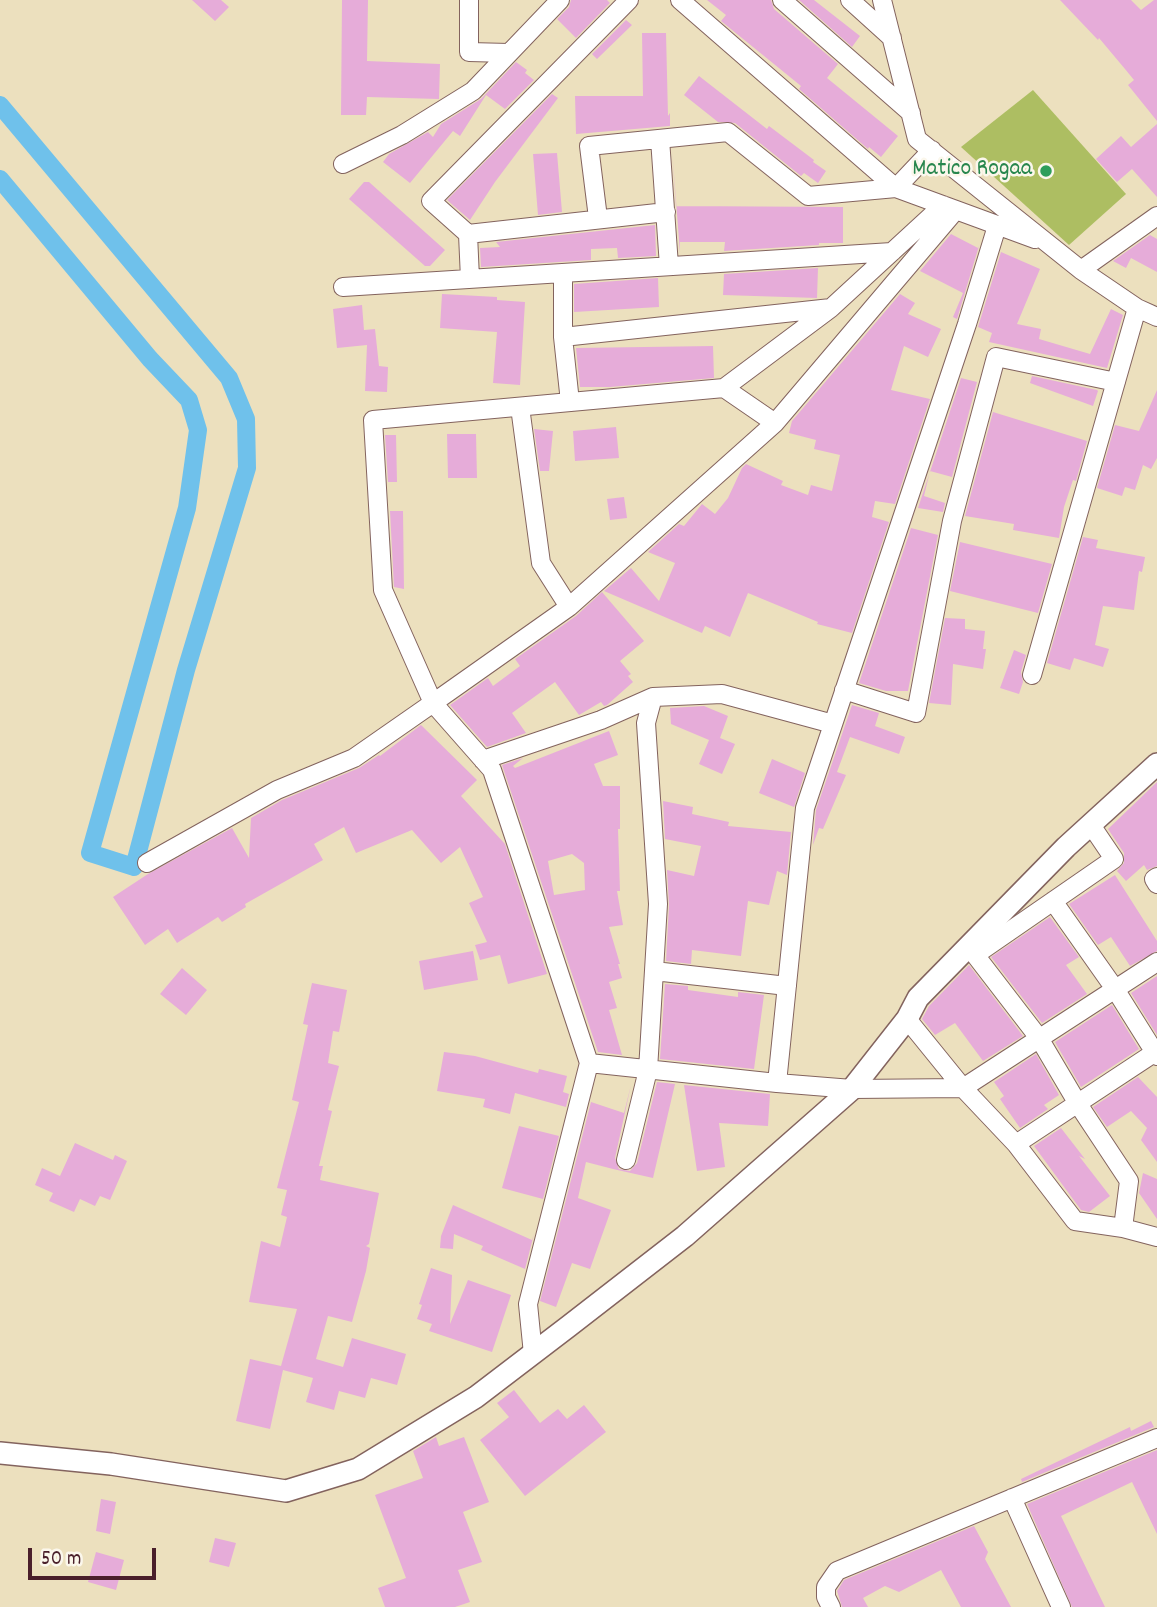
<!DOCTYPE html>
<style>
body{margin:0}
#map{position:relative;width:1157px;height:1607px;overflow:hidden;background:#ece0be;font-family:Dekko,sans-serif}
canvas{display:block}
.scale{position:absolute;left:28px;top:1548px;width:128px;height:32px;box-sizing:border-box;border:4px solid #4a1f2b;border-top:0;padding-left:9px;font-size:21px;line-height:24px;white-space:nowrap;color:#4a1f2b;-webkit-text-stroke:5px #fbf7ec;paint-order:stroke}
</style>
<div id="map">
<canvas width="1157" height="1607"></canvas>
<div class="scale">50 m</div>
</div>
<script>
const ctx = document.querySelector('canvas').getContext('2d');
ctx.lineJoin = 'round';
function paint(path, color) {
  ctx.fillStyle = color;
  ctx.fill(path, 'evenodd');
}
function shape(rows) {
  const path = new Path2D();
  for (const r of rows) {
    path.moveTo(r[0], r[1]);
    for (let i = 2; i < r.length; i += 2) path.lineTo(r[i], r[i + 1]);
  }
  return path;
}
function strokePath(path, color, width, dash) {
  ctx.strokeStyle = color;
  ctx.lineWidth = width;
  ctx.lineCap = dash ? 'butt' : 'round';
  ctx.setLineDash(dash || []);
  ctx.stroke(path);
}
function label(font, color, halo, rows, align = 'center') {
  ctx.font = font + ' Dekko,sans-serif';
  ctx.lineWidth = 5;
  ctx.setLineDash([]);
  ctx.textBaseline = 'middle';
  ctx.strokeStyle = halo;
  ctx.fillStyle = color;
  for (const [text, x, y, turn = 0] of rows) {
    ctx.save();
    ctx.translate(x, y);
    ctx.rotate((+turn || 0) * Math.PI / 180);
    ctx.textAlign = isNaN(turn) ? turn : align;
    if (halo) ctx.strokeText(text, 0, 0);
    ctx.fillText(text, 0, 0);
    ctx.restore();
  }
}
paint(shape([
 [1033,90,1126,194,1069,245,961,147]
]), '#adbe62');
strokePath(shape([
 [0,105,229,378,246,419,247,468,186,670,134,867,90,853,187,508,198,430,189,400,150,359,0,179]
]), '#6fc1eb', 18);
paint(shape([
 [192,0,221,0,229,7,215,21],
 [342,0,368,0,367,61,440,64,439,99,367,97,366,115,341,115],
 [571,0,607,0,610,3,576,38,557,19,569,7],
 [707,0,771,0,774,9,838,64,827,78,898,136,881,157,869,147,868,149,799,89,801,86,721,21,726,15],
 [799,0,814,0,860,36,852,47],
 [1060,0,1131,0,1141,10,1154,0,1157,0,1157,121,1128,85,1134,80,1125,69,1099,38,1098,40],
 [626,20,632,25,597,59,592,54],
 [642,33,666,33,668,116,670,113,670,126,576,134,575,96,643,96],
 [516,62,527,70,525,73,534,80,505,109,486,95,460,136,453,131,410,183,383,162,389,154,428,132,433,137,441,124,481,99],
 [699,76,767,129,769,126,814,160,813,162,826,171,818,183,804,173,801,176,735,123,718,122,684,95],
 [552,94,558,98,495,182,470,220,447,200],
 [1157,124,1157,197,1132,169,1117,182,1096,159,1121,136,1131,147],
 [672,149,676,206,843,207,843,243,819,243,819,245,724,251,725,242,680,242,680,253],
 [557,153,562,212,538,215,533,154],
 [364,182,369,182,445,250,430,266,425,266,349,199],
 [655,225,656,256,618,258,617,248,591,249,591,260,481,267,480,248,500,247,496,242],
 [951,234,978,248,979,246,957,319,953,317,963,293,920,271],
 [1150,235,1157,239,1157,272,1131,258,1126,268,1113,261],
 [1001,252,1040,269,1017,324,1041,329,1039,339,1090,354,1111,309,1123,315,1107,368,989,342,992,333,978,327],
 [818,268,817,298,723,295,724,274],
 [658,278,659,307,574,312,574,284],
 [442,294,497,297,497,300,525,302,520,385,493,383,497,332,440,328],
 [900,294,915,303,908,314,941,329,928,357,904,346,891,390,930,399,895,504,875,501,872,517,889,522,852,633,817,624,818,622,748,593,730,637,705,626,702,633,604,591,631,568,659,601,675,563,648,552,679,524,684,526,702,504,715,514,728,498,742,468,746,464,783,481,781,485,808,495,811,485,832,491,840,455,814,449,816,440,789,433,792,421],
 [362,305,364,330,375,329,379,366,388,367,387,392,365,391,367,345,337,348,333,309],
 [713,346,714,378,610,387,580,387,576,348],
 [1032,376,1097,390,1098,391,1093,406,1030,383],
 [961,378,977,382,952,477,930,471,924,496,945,503,943,512,918,508],
 [1157,390,1157,458,1151,469,1143,465,1135,490,1125,487,1122,496,1097,488,1115,425,1139,431],
 [993,412,1087,441,1076,481,1073,480,1064,507,1059,538,1013,530,1014,524,965,516],
 [616,427,619,458,575,461,573,431],
 [534,429,553,431,549,471,540,471],
 [447,434,476,434,477,478,448,478],
 [385,435,396,435,397,482,388,482],
 [624,497,627,518,610,520,607,499],
 [390,511,403,511,404,589,394,587],
 [911,528,938,535,908,691,886,691,859,683],
 [1083,537,1098,540,1096,548,1145,557,1142,572,1139,571,1134,610,1103,606,1095,645,1109,649,1103,667,1074,658,1070,670,1047,663],
 [960,542,1052,564,1038,613,950,591],
 [602,592,644,641,620,661,631,674,628,676,633,682,607,705,604,706,601,702,579,715,555,682,512,713,526,733,487,747,450,705,488,678,493,686,520,666,515,659,576,616],
 [945,618,965,619,965,629,985,631,983,649,986,649,983,669,953,664,951,705,929,703],
 [1014,650,1026,655,1021,672,1023,682,1019,694,1000,688],
 [852,705,879,713,875,726,905,737,899,754,850,737,837,772,846,775,823,829,819,828,813,845,816,810],
 [704,706,728,716,720,738,735,744,722,774,699,764,709,740,671,724,670,708],
 [421,725,477,780,461,796,505,844,547,974,508,984,500,955,480,960,475,945,487,942,469,903,483,897,460,847,441,863,412,830,356,853,344,827,314,844,323,860,245,904,246,907,222,922,218,917,177,943,168,929,145,945,113,897,148,874,232,828,249,858,251,818,282,800,359,768,379,755,380,756],
 [609,731,618,755,594,764,603,786,620,786,620,829,618,829,620,891,617,891,623,925,609,927,620,964,618,964,622,978,609,982,617,1008,609,1010,622,1055,598,1052,502,765,523,758,513,766,515,768],
 [572,854,584,863,585,890,554,895,548,861],
 [772,759,805,773,794,807,759,793],
 [1157,782,1157,866,1147,870,1144,865,1126,881,1117,871,1124,863,1124,853,1108,829],
 [663,801,693,807,692,814,729,822,728,826,791,832,787,875,777,871,769,905,748,901,741,956,692,950,691,964,666,961,669,905,667,870,694,876,701,846,665,839],
 [1115,875,1157,941,1157,951,1130,966,1111,937,1098,945,1069,904],
 [1050,917,1079,957,1066,965,1087,994,1042,1023,991,957],
 [473,951,478,980,424,990,419,961],
 [969,965,1023,1036,983,1061,955,1023,935,1035,922,1019,929,1006],
 [182,968,207,990,186,1015,160,994],
 [1157,976,1157,1035,1131,993],
 [312,983,347,990,339,1032,333,1031,328,1063,339,1066,328,1110,332,1111,319,1166,323,1166,320,1180,379,1193,369,1244,366,1246,370,1248,366,1271,352,1322,328,1316,316,1359,343,1367,352,1338,406,1354,397,1385,371,1378,365,1398,339,1391,334,1410,306,1402,313,1378,283,1370,270,1429,236,1421,250,1359,281,1366,297,1309,249,1302,261,1241,280,1247,287,1217,281,1215,287,1190,277,1188,299,1102,292,1100,308,1025,303,1024],
 [665,984,688,986,688,990,738,997,738,992,764,995,754,1069,660,1059],
 [1112,1005,1139,1049,1081,1087,1055,1042],
 [444,1052,475,1056,538,1073,539,1069,567,1076,563,1092,569,1094,566,1107,515,1093,510,1114,483,1107,485,1099,437,1091],
 [1036,1054,1059,1095,1044,1105,1048,1109,1020,1128,1000,1099,1004,1096,994,1082],
 [1138,1077,1157,1097,1157,1162,1141,1140,1147,1128,1131,1111,1107,1127,1093,1107],
 [657,1082,675,1084,653,1178,613,1169,586,1162,578,1198,611,1210,590,1269,572,1263,556,1307,540,1301,591,1102,624,1113,631,1085,615,1158,619,1169,630,1171,637,1163],
 [684,1085,770,1094,768,1126,719,1123,725,1167,697,1171],
 [519,1126,559,1136,543,1199,502,1188],
 [1061,1128,1085,1159,1079,1156,1110,1196,1089,1212,1081,1210,1034,1146],
 [75,1143,113,1160,115,1155,127,1161,110,1200,100,1196,95,1206,80,1199,74,1212,49,1201,53,1193,35,1185,42,1168,60,1176],
 [1143,1173,1157,1179,1157,1219,1139,1193],
 [453,1205,532,1240,534,1234,525,1269,481,1250,483,1246,454,1234,453,1249,440,1248,441,1236],
 [431,1268,452,1275,450,1324,468,1280,511,1295,492,1352,429,1331,432,1324,417,1319,422,1305,419,1304],
 [514,1390,540,1423,558,1409,567,1419,584,1405,606,1432,525,1496,480,1440,509,1417,497,1403],
 [1151,1421,1154,1427,1022,1482,1021,1479,1130,1427,1131,1431],
 [436,1437,439,1446,464,1437,489,1502,463,1512,482,1562,458,1570,470,1602,455,1607,385,1607,378,1588,406,1578,375,1495,423,1478,413,1451],
 [1157,1450,1157,1534,1132,1482,1061,1516,1105,1607,1072,1607,1027,1504],
 [101,1499,116,1502,110,1534,96,1531],
 [974,1526,988,1552,985,1559,1011,1607,961,1607,941,1570,899,1592,885,1586,863,1598,868,1607,842,1607,837,1591,844,1580],
 [215,1538,236,1543,229,1567,209,1562],
 [96,1552,124,1560,116,1590,88,1582]
]), '#e6acd9');
const minor = shape([
 [469,0,469,52,509,53],
 [782,0,911,113],
 [850,0,892,38],
 [882,0,917,139,1081,270],
 [660,139,669,266],
 [932,150,896,188,1035,239],
 [343,164,402,135,473,91,560,0],
 [943,205,831,308,724,388,373,420,383,590,433,703,569,607,775,423,955,211],
 [1157,216,1081,270,1137,308,1157,317],
 [598,218,589,146,728,132,808,196,896,188,680,0],
 [997,226,967,324,805,808,777,1083,852,1089,963,1088,1157,962],
 [468,234,666,212],
 [563,273,563,337,570,402],
 [470,279,468,234,431,201,629,0],
 [343,287,892,252],
 [563,337,831,308],
 [724,388,775,423],
 [520,407,541,563,569,607],
 [1032,675,1137,308],
 [844,690,916,713,952,521,996,357,1116,382],
 [483,760,601,720,653,697,722,694,833,724],
 [147,863,277,790,354,758,433,703,492,770,589,1063,528,1304,533,1354],
 [1157,877,1154,879,1157,884],
 [1053,901,1115,989,1157,1056],
 [969,947,1039,1038,1078,1104,1129,1181,1123,1228],
 [975,955,1114,859,1091,825],
 [654,971,787,986],
 [907,1019,963,1088,1016,1144,1075,1221,1123,1228,1157,1237],
 [589,1063,777,1083],
 [1016,1144,1157,1051],
 [626,1160,648,1070,658,904,646,723,653,697],
 [1012,1498,1061,1607],
 [831,1607,826,1597,826,1587,837,1571,1157,1438]
]);
const tertiary = shape([
 [0,1453,111,1464,286,1491,358,1469,476,1397,569,1326,685,1236,852,1089,907,1019,918,998,1066,847,1157,764]
]);
strokePath(minor, '#83635e', 20);
strokePath(tertiary, '#83635e', 24);
strokePath(minor, '#fff', 18);
strokePath(tertiary, '#fff', 21);
for (const [x, y, r, color] of [
 [1046,171,7,"#2e9e5b"]
]) {
  const dot = new Path2D();
  dot.arc(x, y, r, 0, 2 * Math.PI);
  ctx.fillStyle = color;
  ctx.fill(dot);
  strokePath(dot, '#fbf7ec', 2.5);
}
label('24px', '#27864d', '#fbf7ec', [
 ["Matico Rogaa",1032,171]
], 'right');
</script>
